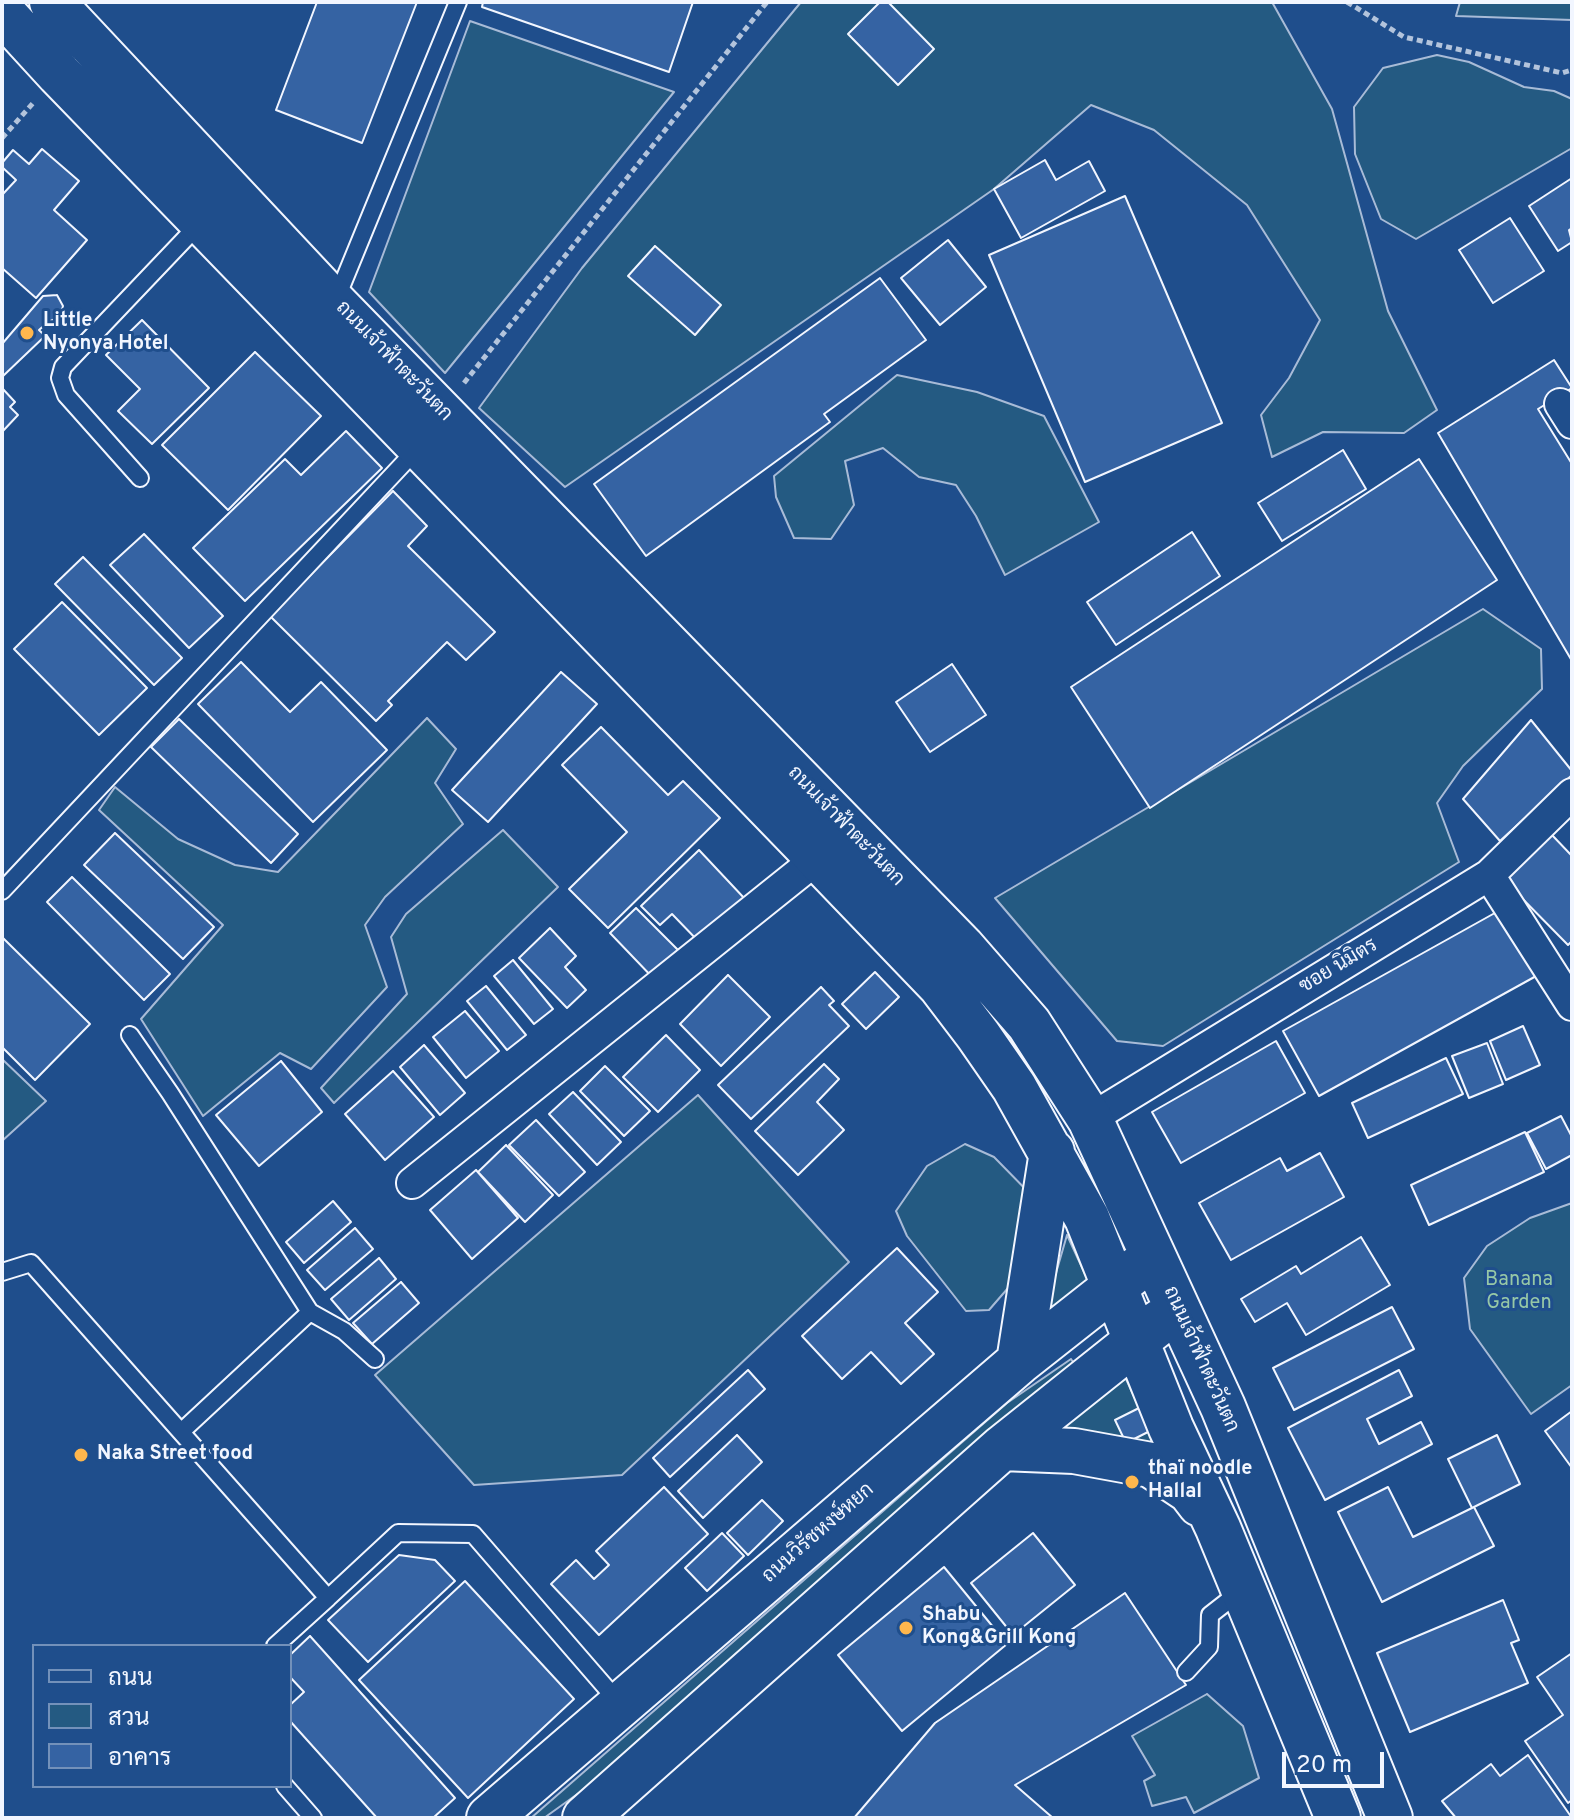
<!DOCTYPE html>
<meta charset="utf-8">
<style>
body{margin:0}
#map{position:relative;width:1574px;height:1820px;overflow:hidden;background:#1f4e8c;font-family:Overpass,Sarabun,sans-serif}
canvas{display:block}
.frame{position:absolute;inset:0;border:4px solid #f2f6ff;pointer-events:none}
.legend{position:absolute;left:32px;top:1644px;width:260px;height:144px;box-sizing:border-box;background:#1f4e8c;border:2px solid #7391ba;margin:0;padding:10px 14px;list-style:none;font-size:24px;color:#f2f6ff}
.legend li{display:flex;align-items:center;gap:16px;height:40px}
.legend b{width:40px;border:2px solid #7391ba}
.scale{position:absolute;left:1282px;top:1752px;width:102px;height:36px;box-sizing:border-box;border:4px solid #f2f6ff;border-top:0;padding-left:10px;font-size:24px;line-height:28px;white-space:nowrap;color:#f2f6ff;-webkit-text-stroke:6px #1f4e8c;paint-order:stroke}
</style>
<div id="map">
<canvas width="1574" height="1820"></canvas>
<div class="frame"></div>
<ul class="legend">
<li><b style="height:10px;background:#1f4e8c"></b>ถนน</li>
<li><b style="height:22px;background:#245a82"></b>สวน</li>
<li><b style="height:22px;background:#3563a3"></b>อาคาร</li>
</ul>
<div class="scale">20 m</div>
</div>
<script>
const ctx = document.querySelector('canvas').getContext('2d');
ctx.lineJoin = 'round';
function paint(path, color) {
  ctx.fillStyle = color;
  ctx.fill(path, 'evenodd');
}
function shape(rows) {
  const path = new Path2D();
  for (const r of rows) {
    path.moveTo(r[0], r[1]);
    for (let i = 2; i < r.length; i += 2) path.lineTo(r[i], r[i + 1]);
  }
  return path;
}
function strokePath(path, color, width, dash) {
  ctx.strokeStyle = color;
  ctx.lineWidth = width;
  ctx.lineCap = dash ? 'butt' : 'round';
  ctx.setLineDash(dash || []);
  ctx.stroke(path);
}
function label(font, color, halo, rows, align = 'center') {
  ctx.font = font + ' Overpass,Sarabun,sans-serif';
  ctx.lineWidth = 6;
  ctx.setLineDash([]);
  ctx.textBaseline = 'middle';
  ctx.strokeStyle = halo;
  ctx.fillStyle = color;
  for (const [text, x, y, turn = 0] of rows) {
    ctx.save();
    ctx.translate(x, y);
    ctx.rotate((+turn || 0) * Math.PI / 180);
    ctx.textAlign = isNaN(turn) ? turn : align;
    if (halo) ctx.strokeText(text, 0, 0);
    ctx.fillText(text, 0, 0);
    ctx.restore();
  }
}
const green = shape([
 [801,2,1272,2,1332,109,1388,311,1437,410,1404,433,1323,432,1272,457,1261,415,1289,378,1320,320,1247,205,1154,130,1091,105,994,189,565,487,479,408,582,268,801,2],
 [1460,2,1572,2,1572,20,1456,16,1460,2],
 [470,21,674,92,445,373,369,292,470,21],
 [1437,55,1469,62,1524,87,1554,91,1572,99,1572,148,1416,239,1381,219,1355,154,1354,107,1383,68,1437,55],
 [897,375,977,392,1044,416,1099,522,1005,575,976,516,956,485,919,477,883,448,845,461,854,505,831,539,794,538,776,497,774,476,897,375],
 [1483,609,1541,649,1542,689,1463,766,1437,803,1459,862,1163,1046,1117,1041,995,898,1483,609],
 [427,718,456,749,435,783,463,824,385,897,365,925,387,987,311,1069,280,1053,203,1116,141,1019,223,925,99,810,115,787,178,839,235,865,278,872,427,718],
 [503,830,558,887,334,1103,321,1088,407,994,391,937,406,914,503,830],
 [2,1059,46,1101,2,1141,2,1059],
 [698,1095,849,1262,622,1475,474,1485,375,1375,698,1095],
 [965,1144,994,1157,1041,1205,1015,1280,989,1310,966,1311,907,1236,896,1211,927,1166,965,1144],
 [1572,1203,1572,1385,1531,1414,1470,1329,1464,1278,1487,1246,1530,1218,1572,1203],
 [1067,1235,1103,1313,1036,1342,1067,1235],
 [1071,1359,1075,1365,629,1757,544,1818,531,1818,1007,1403,1071,1359],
 [1121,1368,1159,1451,1051,1437,1121,1368],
 [1207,1694,1243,1726,1259,1778,1194,1813,1186,1797,1152,1806,1144,1781,1155,1775,1132,1736,1207,1694]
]);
paint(green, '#245a82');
strokePath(green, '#a8bbd7', 2);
const building = shape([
 [317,2,417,2,362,143,276,110,317,2],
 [483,2,693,2,669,72,482,7,483,2],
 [880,2,888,2,934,49,898,85,848,34,880,2],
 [42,149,79,181,54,210,87,240,36,298,2,268,2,195,16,180,2,167,2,163,13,150,29,164,42,149],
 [1045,160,1056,180,1089,161,1105,191,1021,238,994,189,1045,160],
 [1572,178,1572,228,1569,230,1572,242,1558,251,1529,206,1572,178],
 [1125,196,1222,423,1085,482,989,255,1125,196],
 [1510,218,1544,271,1493,303,1459,250,1510,218],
 [948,240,986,287,940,325,901,278,948,240],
 [655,246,721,305,695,335,628,276,655,246],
 [880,278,926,340,824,414,830,422,646,556,594,484,880,278],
 [57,295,63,306,60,317,48,322,39,330,45,336,2,377,2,344,43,296,57,295],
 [142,320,209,388,152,444,118,411,140,389,106,355,142,320],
 [255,352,321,416,228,510,162,445,255,352],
 [1554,360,1572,388,1538,409,1572,464,1572,661,1438,433,1554,360],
 [2,388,15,402,10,407,18,415,2,432,2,388],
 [346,431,382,468,245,601,193,548,285,459,301,475,346,431],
 [1343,450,1366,489,1282,541,1258,503,1343,450],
 [1419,459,1497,580,1150,808,1071,687,1419,459],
 [393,491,427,526,408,546,495,632,466,660,447,642,388,701,392,705,376,721,270,616,393,491],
 [1192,532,1220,576,1116,645,1087,602,1192,532],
 [144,534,223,616,189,648,110,565,144,534],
 [83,557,182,658,154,685,55,584,83,557],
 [62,602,147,688,99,735,14,649,62,602],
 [241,662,290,712,321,682,387,750,313,822,198,704,241,662],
 [952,664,986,715,930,752,896,702,952,664],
 [561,672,597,704,488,822,452,790,561,672],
 [179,719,298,834,271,863,151,747,179,719],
 [1531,720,1572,771,1572,775,1500,841,1463,799,1531,720],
 [601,727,668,795,683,781,720,818,608,928,569,889,627,832,562,765,601,727],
 [115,833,214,927,183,959,84,865,115,833],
 [1552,835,1572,856,1572,941,1568,945,1504,880,1552,835],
 [699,850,745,899,700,943,672,914,660,925,641,906,699,850],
 [72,877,170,974,144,1000,47,902,72,877],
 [636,908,682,954,655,980,610,933,636,908],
 [1502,909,1538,975,1319,1096,1283,1031,1502,909],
 [550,928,576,956,565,967,586,990,567,1008,519,958,550,928],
 [2,937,90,1024,35,1080,2,1047,2,937],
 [513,960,553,1009,534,1024,494,976,513,960],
 [875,972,899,997,866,1029,842,1004,875,972],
 [728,975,770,1017,721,1066,680,1024,728,975],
 [486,986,526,1035,507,1050,467,1001,486,986],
 [821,987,834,1001,829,1005,849,1026,751,1119,718,1085,821,987],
 [465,1011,499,1051,466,1078,433,1037,465,1011],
 [1523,1026,1540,1065,1506,1080,1490,1041,1523,1026],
 [666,1035,700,1070,658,1112,623,1077,666,1035],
 [1276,1041,1305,1093,1181,1163,1152,1112,1276,1041],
 [1487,1043,1503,1084,1469,1098,1452,1056,1487,1043],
 [424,1045,465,1093,440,1115,400,1067,424,1045],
 [1446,1058,1463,1094,1368,1138,1352,1103,1446,1058],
 [281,1061,322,1112,259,1166,216,1115,281,1061],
 [824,1064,839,1079,817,1102,844,1130,798,1175,755,1131,824,1064],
 [605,1066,650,1111,624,1136,580,1091,605,1066],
 [393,1071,434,1117,385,1160,345,1114,393,1071],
 [573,1092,621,1142,597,1165,549,1114,573,1092],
 [1561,1116,1572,1137,1572,1155,1546,1169,1527,1133,1561,1116],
 [536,1120,585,1172,559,1196,509,1145,536,1120],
 [1525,1132,1544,1172,1429,1225,1411,1185,1525,1132],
 [506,1145,553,1195,525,1222,478,1172,506,1145],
 [1320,1153,1344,1197,1231,1260,1199,1203,1280,1158,1287,1171,1320,1153],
 [476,1170,518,1218,472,1259,430,1210,476,1170],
 [333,1201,351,1222,304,1263,286,1242,333,1201],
 [355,1228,373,1249,325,1290,307,1270,355,1228],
 [1361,1237,1390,1285,1306,1335,1287,1303,1255,1322,1241,1299,1296,1266,1301,1274,1361,1237],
 [897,1248,938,1292,905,1323,934,1354,901,1384,871,1352,842,1379,802,1336,897,1248],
 [379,1258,396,1279,349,1320,331,1299,379,1258],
 [401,1282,419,1303,372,1344,353,1323,401,1282],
 [1392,1307,1414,1349,1294,1410,1273,1368,1392,1307],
 [748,1370,765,1389,670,1477,653,1458,748,1370],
 [1399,1370,1412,1396,1367,1419,1379,1444,1421,1422,1432,1444,1325,1500,1288,1428,1399,1370],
 [1141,1407,1152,1430,1126,1443,1115,1420,1141,1407],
 [1572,1411,1572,1468,1545,1431,1572,1411],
 [737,1435,762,1462,703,1518,678,1491,737,1435],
 [1497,1435,1520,1484,1472,1508,1448,1459,1497,1435],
 [664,1487,708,1534,599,1635,551,1584,576,1560,594,1579,609,1565,596,1551,664,1487],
 [1388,1487,1413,1537,1474,1507,1494,1546,1382,1602,1338,1512,1388,1487],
 [762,1500,783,1521,748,1555,727,1533,762,1500],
 [722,1533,744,1556,707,1591,685,1568,722,1533],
 [1033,1533,1075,1585,1013,1635,971,1583,1033,1533],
 [399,1555,435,1560,455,1581,368,1662,328,1620,399,1555],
 [944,1567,1007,1644,902,1731,838,1655,944,1567],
 [465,1581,574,1699,468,1798,359,1680,465,1581],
 [1125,1593,1186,1685,1015,1785,1053,1818,854,1818,935,1723,1125,1593],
 [1503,1600,1519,1640,1511,1643,1528,1683,1410,1732,1377,1653,1503,1600],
 [310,1636,455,1798,433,1818,377,1818,290,1721,290,1705,304,1692,290,1677,290,1655,310,1636],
 [1572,1653,1572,1800,1568,1803,1525,1741,1563,1715,1537,1677,1572,1653],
 [1528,1755,1572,1818,1456,1818,1442,1801,1491,1764,1500,1776,1528,1755]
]);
paint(building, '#3563a3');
strokePath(building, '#f2f6ff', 2);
const service = shape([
 [335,302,458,2],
 [140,478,66,395,60,378,63,367,201,222],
 [2,891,417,449],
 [130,1035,170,1093,310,1312],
 [2,1272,31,1263,328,1598,398,1533,473,1534,621,1705],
 [181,1432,310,1312,344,1331,375,1359],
 [275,1646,328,1598],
 [1186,1672,1209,1647,1210,1615,1242,1590],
 [285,1786,313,1818]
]);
const minor = shape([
 [1560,404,1572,423],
 [1489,875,1572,1005],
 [1090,1119,1489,875,1572,794],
 [412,1183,818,858]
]);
const secondary = shape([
 [52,2,334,303,962,947,1029,1024,1090,1119,1223,1407,1390,1818],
 [2,12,59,74,818,858,940,985,978,1035,1014,1087,1087,1218,1171,1428,1218,1528,1338,1818],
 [1019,1362,1052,1152],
 [1002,1448,1074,1451,1151,1465,1190,1491,1200,1504],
 [489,1818,1019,1362,1137,1269],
 [585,1818,1002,1448,1160,1322]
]);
strokePath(service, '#f2f6ff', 20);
strokePath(minor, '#f2f6ff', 34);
strokePath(secondary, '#f2f6ff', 48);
strokePath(shape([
 [1347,2,1404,37,1562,73,1572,70],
 [2,138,34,102],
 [464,383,767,2]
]), '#b3c4dc', 5, [6, 4]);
strokePath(service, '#1f4e8c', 16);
strokePath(minor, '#1f4e8c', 30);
strokePath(secondary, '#1f4e8c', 44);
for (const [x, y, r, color] of [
 [27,333,8,"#ffb74d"],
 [81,1455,8,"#ffb74d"],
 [1132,1482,8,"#ffb74d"],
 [906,1628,8,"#ffb74d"]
]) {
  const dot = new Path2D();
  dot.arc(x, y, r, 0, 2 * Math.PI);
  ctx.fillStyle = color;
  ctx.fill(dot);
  strokePath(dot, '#1f4e8c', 3);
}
label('bold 20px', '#f2f6ff', '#1f4e8c', [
 ["Little",43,322],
 ["Nyonya Hotel",43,345],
 ["Naka Street food",97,1455],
 ["thaï noodle",1148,1470],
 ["Hallal",1148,1493],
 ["Shabu",922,1616],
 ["Kong&Grill Kong",922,1639]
], 'left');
label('20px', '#f2f6ff', '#1f4e8c', [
 ["ถนนเจ้าฟ้าตะวันตก",393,362,46],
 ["ถนนเจ้าฟ้าตะวันตก",845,827,46],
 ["ซอย นิมิตร",1339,967,-31],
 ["ถนนเจ้าฟ้าตะวันตก",1200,1360,66],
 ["ถนนวิรัชหงษ์หยก",819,1534,-41]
]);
label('20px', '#97c8a6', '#1f4e8c', [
 ["Banana",1519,1281],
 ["Garden",1519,1304]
]);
</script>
